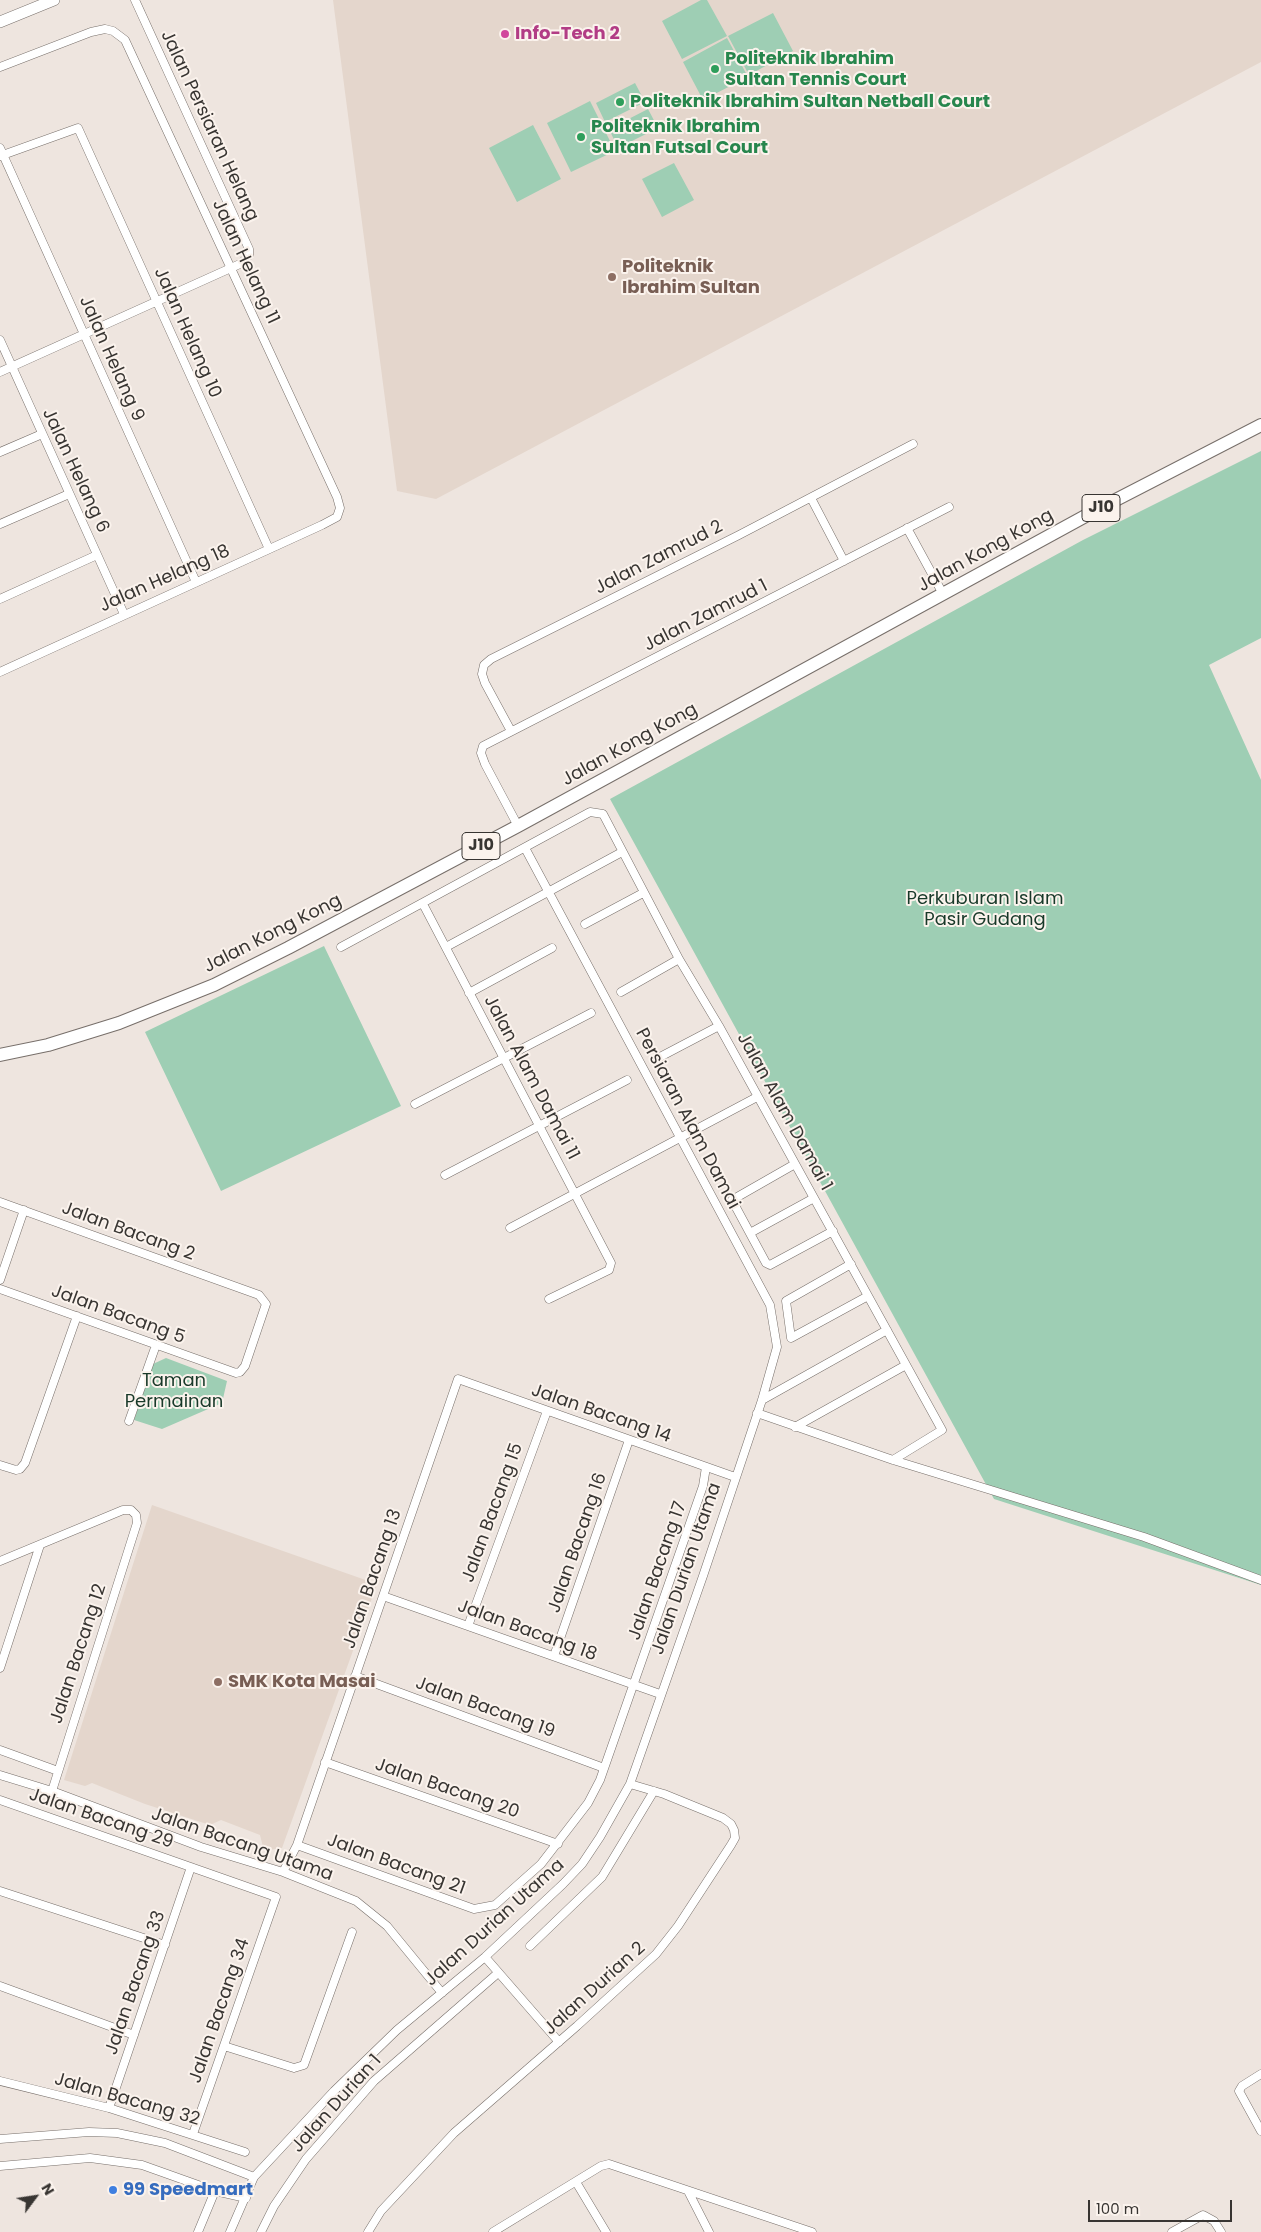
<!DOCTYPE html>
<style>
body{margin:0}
#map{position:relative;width:1261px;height:2232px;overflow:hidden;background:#eee5df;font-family:Poppins,sans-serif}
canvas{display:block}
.north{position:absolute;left:10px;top:2172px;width:50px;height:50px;-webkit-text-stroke:4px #fbf3ed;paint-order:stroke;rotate:59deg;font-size:14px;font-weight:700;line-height:20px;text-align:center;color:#383532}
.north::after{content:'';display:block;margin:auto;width:18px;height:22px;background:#383532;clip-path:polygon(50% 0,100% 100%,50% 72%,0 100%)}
.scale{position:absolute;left:1088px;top:2200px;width:144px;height:22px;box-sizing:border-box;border:2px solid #383532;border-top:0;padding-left:6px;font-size:15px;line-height:18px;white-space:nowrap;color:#383532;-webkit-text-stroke:4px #fbf3ed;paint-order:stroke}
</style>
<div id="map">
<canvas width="1261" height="2232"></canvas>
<div class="north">N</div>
<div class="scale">100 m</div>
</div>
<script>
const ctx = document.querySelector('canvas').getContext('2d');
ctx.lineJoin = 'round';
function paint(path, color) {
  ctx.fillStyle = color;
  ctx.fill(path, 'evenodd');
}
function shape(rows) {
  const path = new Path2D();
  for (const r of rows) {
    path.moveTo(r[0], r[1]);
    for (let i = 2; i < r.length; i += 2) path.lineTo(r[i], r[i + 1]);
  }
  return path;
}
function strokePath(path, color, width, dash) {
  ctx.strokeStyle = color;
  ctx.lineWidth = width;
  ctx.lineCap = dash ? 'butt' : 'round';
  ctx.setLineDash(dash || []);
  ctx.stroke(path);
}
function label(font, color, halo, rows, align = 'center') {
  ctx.font = font + ' Poppins,sans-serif';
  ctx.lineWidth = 4;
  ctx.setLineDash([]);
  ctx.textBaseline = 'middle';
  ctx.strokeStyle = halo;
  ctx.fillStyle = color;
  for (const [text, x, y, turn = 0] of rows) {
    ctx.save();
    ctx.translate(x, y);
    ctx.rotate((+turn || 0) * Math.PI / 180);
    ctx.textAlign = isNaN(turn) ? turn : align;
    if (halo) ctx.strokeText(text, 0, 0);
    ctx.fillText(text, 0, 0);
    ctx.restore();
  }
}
paint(shape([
 [333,0,1261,0,1261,62,436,499,397,491],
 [152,1505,377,1584,282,1848,268,1850,263,1847,260,1835,221,1820,210,1825,145,1804,92,1783,85,1786,64,1780]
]), '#e4d6cc');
paint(shape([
 [701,0,707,0,727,36,682,59,662,21],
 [773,13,793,51,749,75,728,36],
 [727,38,748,77,703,100,683,62],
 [635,83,645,102,605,122,596,103],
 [590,101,615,151,571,172,547,123],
 [648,109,658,128,618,148,609,129],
 [533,125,561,179,517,202,489,148],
 [674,163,694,200,662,217,642,179],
 [1261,451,1261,638,1209,665,1261,780,1261,1585,994,1499,610,799,1083,540],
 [324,946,401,1106,221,1191,145,1032],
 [166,1358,227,1381,222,1403,162,1429,134,1420,153,1364]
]), '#9eceb4');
const street = shape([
 [0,67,91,32,105,29,113,31,125,40,337,497,340,508,337,517,322,525,0,672],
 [0,148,196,582],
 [0,156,78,128,269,549],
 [0,340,124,614],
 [0,372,242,263,249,255,249,249,135,0],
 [0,452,42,434],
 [811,498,844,561],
 [0,524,69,494],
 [907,528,943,594],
 [0,599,97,555],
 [511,731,485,683,482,674,484,665,491,659,739,535,913,444],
 [518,826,485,764,481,753,483,746,949,507],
 [423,904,611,1263,609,1270,549,1299],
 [585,924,643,893],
 [341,947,590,812,603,814,679,959,719,1026,942,1430,893,1460],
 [446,947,622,852],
 [621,992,679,959],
 [469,993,552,948],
 [658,1058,719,1026],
 [415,1104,591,1013],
 [795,1164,732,1200,766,1263,770,1265,833,1231],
 [445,1175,627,1080],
 [0,1202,259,1295,266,1304,245,1366,240,1372,236,1373,0,1289],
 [510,1228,757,1097],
 [750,1233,814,1198],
 [851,1264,786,1301,791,1338,868,1296],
 [0,1280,24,1210],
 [762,1400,887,1330],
 [757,1413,893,1460,1144,1537,1261,1580],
 [129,1421,156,1345],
 [795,1427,906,1365],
 [0,1465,16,1470,20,1469,25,1463,77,1316],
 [0,1561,123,1510,131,1510,136,1515,137,1523,52,1791],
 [383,1596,660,1694],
 [468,1626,547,1411],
 [554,1656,629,1440],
 [0,1668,40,1545],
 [355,1676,604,1768],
 [0,1750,58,1771],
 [325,1762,558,1844],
 [0,1775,52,1791,201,1847,283,1872,356,1901,387,1926,442,1993],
 [0,1800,276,1897,193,2134],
 [297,1845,474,1909,495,1905,541,1864,588,1803,600,1780,703,1486,706,1467],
 [283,1872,297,1845,458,1379,735,1477],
 [0,1891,165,1945],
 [530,1946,602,1877,654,1791],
 [485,1957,559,2042],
 [0,1986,134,2035],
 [224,2046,294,2068,304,2065,352,1932],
 [1261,2074,1242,2086,1239,2091,1261,2131],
 [0,2081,109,2108,245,2152],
 [109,2108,191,1867],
 [0,2139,89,2132,117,2133,165,2143,254,2177],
 [0,2166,90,2158,142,2165,215,2191,246,2198],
 [576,2182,606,2232],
 [688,2191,709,2232],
 [198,2232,215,2191],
 [230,2232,254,2177,334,2091,397,2030,485,1957,563,1884,582,1864,600,1837,630,1784,703,1576,762,1400,777,1347,770,1305,525,848],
 [261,2232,274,2206,306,2159,374,2081,498,1973],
 [368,2232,381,2211,454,2133,577,2026,656,1954,678,1926,731,1845,735,1838,734,1830,731,1824,723,1818,664,1794,630,1784],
 [493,2232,601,2166,609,2164,812,2232],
 [1172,2232,1203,2215,1214,2221,1221,2232]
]);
const secondary = shape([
 [0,22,54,0]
]);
const primary = shape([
 [0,1055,48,1045,119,1023,214,985,288,948,518,826,1102,507,1261,425]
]);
strokePath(street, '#776f6a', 9);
strokePath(secondary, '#776f6a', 12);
strokePath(primary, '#776f6a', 14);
strokePath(street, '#fff', 8);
strokePath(secondary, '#fff', 11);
strokePath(primary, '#fff', 12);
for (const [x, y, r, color] of [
 [505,34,5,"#d1479c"],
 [715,69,5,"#2e9e5b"],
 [620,102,5,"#2e9e5b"],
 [581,137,5,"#2e9e5b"],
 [612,277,5,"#8d6e63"],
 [218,1682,5,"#8d6e63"],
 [113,2190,5,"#3f7fe0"]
]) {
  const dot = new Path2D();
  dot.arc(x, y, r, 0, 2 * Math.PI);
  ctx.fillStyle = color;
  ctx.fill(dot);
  strokePath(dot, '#fbf3ed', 2);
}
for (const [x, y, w] of [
 [1101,508,38],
 [481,846,38]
]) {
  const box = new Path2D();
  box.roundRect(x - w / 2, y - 13.5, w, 27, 4);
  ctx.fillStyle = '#fbf3ed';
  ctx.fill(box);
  strokePath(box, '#383532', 1);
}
label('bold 16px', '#383532', null, [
 ["J10",1101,508],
 ["J10",481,846]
]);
label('bold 18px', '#b23c85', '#fbf3ed', [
 ["Info-Tech 2",515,34]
], 'left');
label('bold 18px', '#27864d', '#fbf3ed', [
 ["Politeknik Ibrahim",725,59],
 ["Sultan Tennis Court",725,80],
 ["Politeknik Ibrahim Sultan Netball Court",630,102],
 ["Politeknik Ibrahim",591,127],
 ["Sultan Futsal Court",591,148]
], 'left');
label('18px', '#383532', '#fbf3ed', [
 ["Jalan Persiaran Helang",209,126,65],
 ["Jalan Helang 11",245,262,65],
 ["Jalan Helang 10",187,333,66],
 ["Jalan Helang 9",111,359,66],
 ["Jalan Helang 6",75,471,65],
 ["Jalan Kong Kong",986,551,-29],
 ["Jalan Zamrud 2",659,558,-27],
 ["Jalan Helang 18",165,579,-24],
 ["Jalan Zamrud 1",706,616,-27],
 ["Jalan Kong Kong",630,745,-29],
 ["Jalan Kong Kong",273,934,-27],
 ["Jalan Alam Damai 11",531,1078,62],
 ["Jalan Alam Damai 1",784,1112,61],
 ["Persiaran Alam Damai",687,1119,62],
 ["Jalan Bacang 2",128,1232,20],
 ["Jalan Bacang 5",118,1315,20],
 ["Jalan Bacang 14",601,1414,19],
 ["Jalan Bacang 15",493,1513,-70],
 ["Jalan Bacang 16",578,1543,-71],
 ["Jalan Durian Utama",687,1569,-71],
 ["Jalan Bacang 17",658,1571,-71],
 ["Jalan Bacang 13",373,1579,-71],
 ["Jalan Bacang 18",527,1631,20],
 ["Jalan Bacang 12",79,1654,-72],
 ["Jalan Bacang 19",485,1708,20],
 ["Jalan Bacang 20",447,1789,19],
 ["Jalan Bacang 29",101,1819,19],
 ["Jalan Bacang Utama",242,1845,19],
 ["Jalan Bacang 21",396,1865,20],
 ["Jalan Durian Utama",495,1923,-42],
 ["Jalan Bacang 33",136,1983,-71],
 ["Jalan Durian 2",595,1989,-42],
 ["Jalan Bacang 34",220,2011,-71],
 ["Jalan Bacang 32",127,2100,16],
 ["Jalan Durian 1",337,2104,-48]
]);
label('bold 18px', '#785e54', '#fbf3ed', [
 ["Politeknik",622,267],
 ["Ibrahim Sultan",622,288],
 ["SMK Kota Masai",228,1682]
], 'left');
label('18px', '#183929', '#fbf3ed', [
 ["Perkuburan Islam",985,899],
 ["Pasir Gudang",985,920],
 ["Taman",174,1381],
 ["Permainan",174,1402]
]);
label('bold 18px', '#366cbe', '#fbf3ed', [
 ["99 Speedmart",123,2190]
], 'left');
</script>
